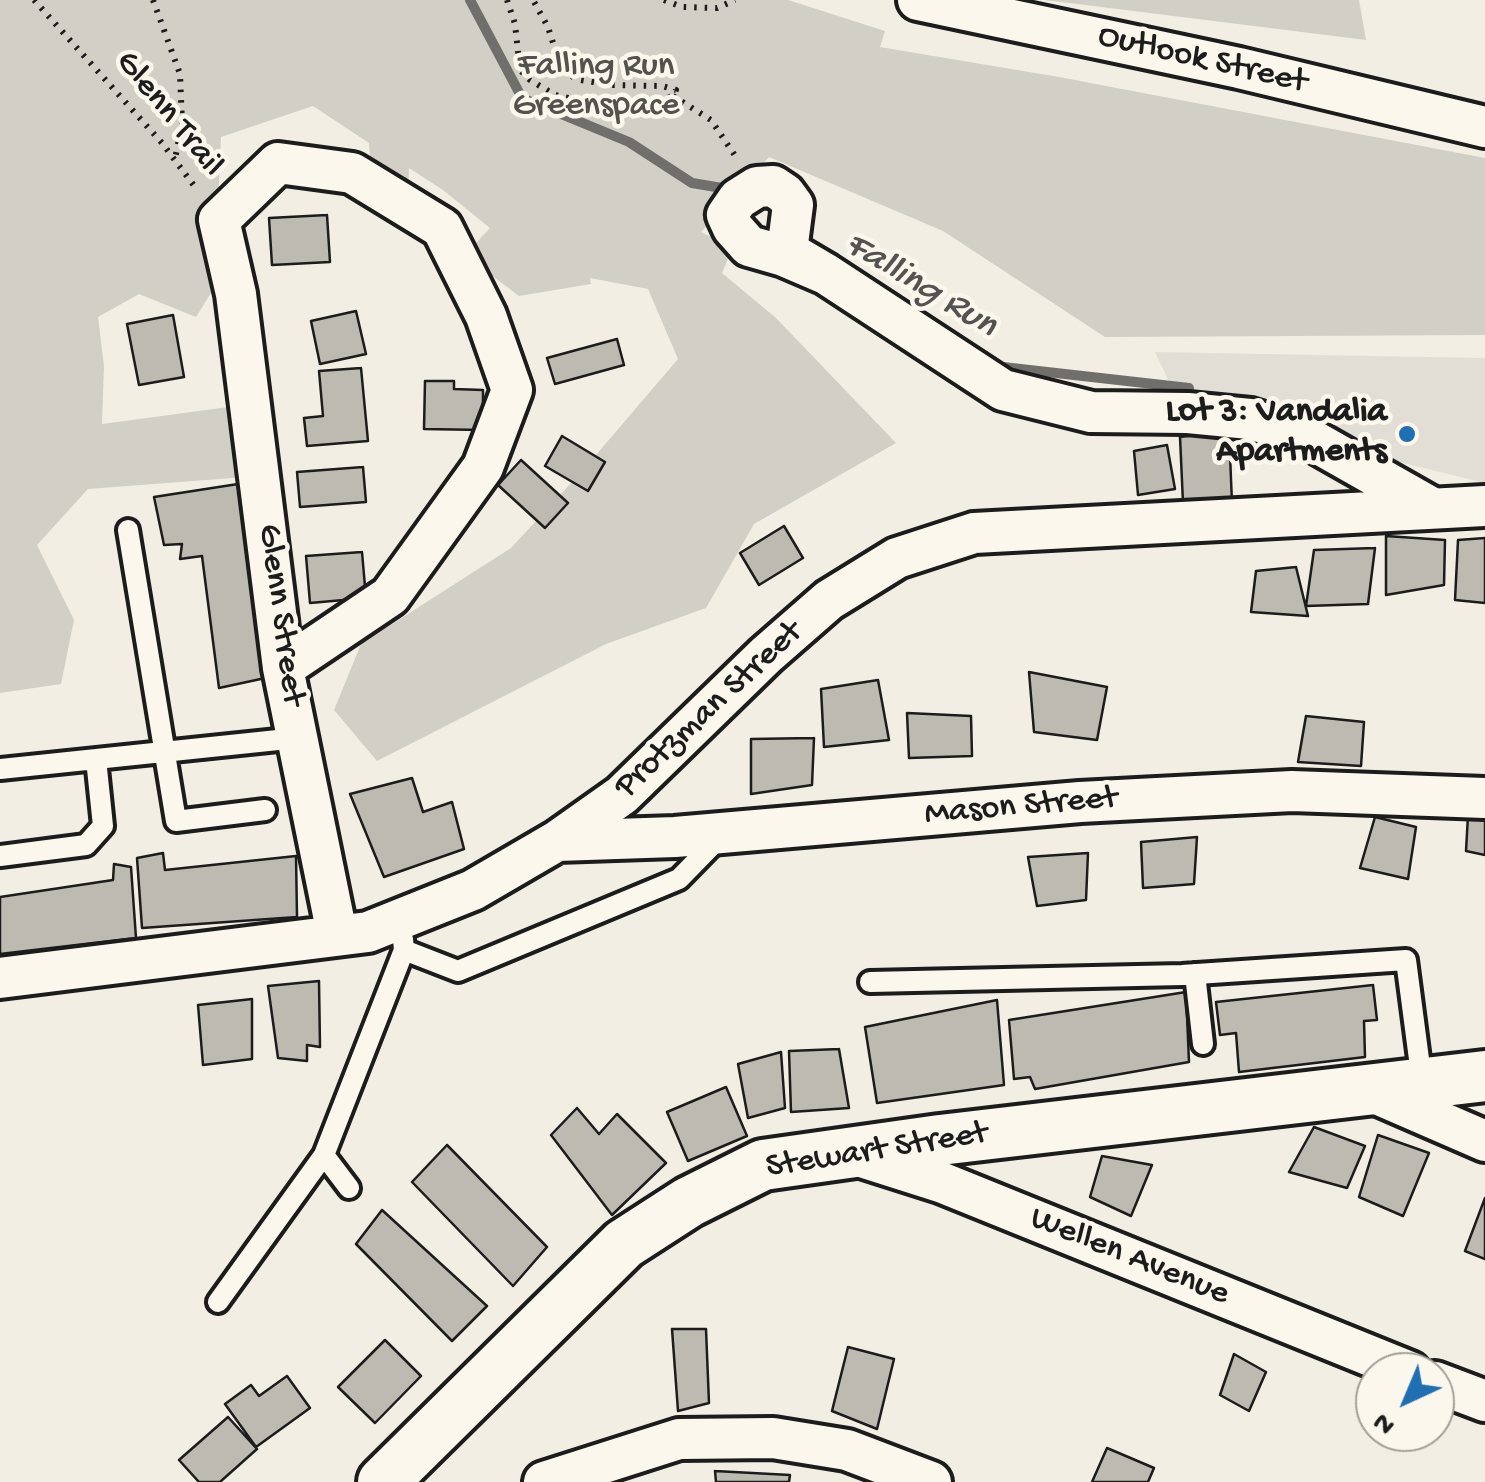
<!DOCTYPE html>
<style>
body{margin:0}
#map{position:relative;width:1485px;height:1482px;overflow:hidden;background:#f2eee4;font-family:"Gochi Hand",sans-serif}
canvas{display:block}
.north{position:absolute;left:1355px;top:1352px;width:100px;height:100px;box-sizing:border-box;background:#fbf7ec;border:2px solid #a29f99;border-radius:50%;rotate:224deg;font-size:28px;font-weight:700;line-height:40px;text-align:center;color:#1c1c1c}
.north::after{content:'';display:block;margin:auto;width:35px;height:45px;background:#1f6fb2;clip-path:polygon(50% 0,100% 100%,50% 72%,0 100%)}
</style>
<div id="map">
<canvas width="1485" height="1482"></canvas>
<div class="north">N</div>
</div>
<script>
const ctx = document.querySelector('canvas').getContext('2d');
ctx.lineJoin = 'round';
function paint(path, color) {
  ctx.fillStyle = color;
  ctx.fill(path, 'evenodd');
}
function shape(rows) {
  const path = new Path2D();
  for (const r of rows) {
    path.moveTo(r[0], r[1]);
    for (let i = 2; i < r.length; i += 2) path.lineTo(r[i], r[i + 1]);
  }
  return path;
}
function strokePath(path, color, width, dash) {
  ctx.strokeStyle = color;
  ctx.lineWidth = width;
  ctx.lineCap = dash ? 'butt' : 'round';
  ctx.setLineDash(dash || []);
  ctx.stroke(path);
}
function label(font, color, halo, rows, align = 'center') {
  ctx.font = font + ' "Gochi Hand",sans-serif';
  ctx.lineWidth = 9;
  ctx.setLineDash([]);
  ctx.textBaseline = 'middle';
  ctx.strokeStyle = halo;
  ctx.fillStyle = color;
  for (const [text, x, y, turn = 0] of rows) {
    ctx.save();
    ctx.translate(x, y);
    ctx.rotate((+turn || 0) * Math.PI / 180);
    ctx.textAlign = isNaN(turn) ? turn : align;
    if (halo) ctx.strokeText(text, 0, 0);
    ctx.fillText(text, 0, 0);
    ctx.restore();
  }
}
paint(shape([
 [1155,352,1485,358,1485,483,1399,462,1176,396]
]), '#e2ded5');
paint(shape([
 [0,0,788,0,885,31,880,47,1059,77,1485,158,1485,335,1105,337,943,231,769,157,701,232,733,247,722,273,776,318,896,443,754,524,706,608,606,644,377,761,334,710,361,644,511,548,584,469,678,359,648,289,590,278,591,284,519,296,465,255,490,228,443,190,409,168,408,198,371,171,369,143,313,106,221,137,216,256,210,258,211,293,196,317,139,294,98,317,104,366,102,424,236,406,246,477,88,489,37,545,74,620,61,684,0,693],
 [1045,0,1359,0,1366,40]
]), '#d2cfc6');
strokePath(shape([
 [470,0,522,98,629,142,692,183,734,190],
 [994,366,1189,388]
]), '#716f6b', 10);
const building = shape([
 [327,215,330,262,272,265,269,218,327,215],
 [356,311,366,354,320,364,311,321,356,311],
 [173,315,184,377,139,385,127,324,173,315],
 [617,339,624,365,555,384,547,358,617,339],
 [361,368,368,441,307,446,304,418,323,416,319,371,361,368],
 [425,381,454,381,454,389,483,390,483,430,424,429,425,381],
 [1229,431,1232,503,1183,503,1180,437,1229,431],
 [562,436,605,462,588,491,545,466,562,436],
 [1167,445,1175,489,1138,495,1134,451,1167,445],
 [521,460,568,503,545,528,498,485,521,460],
 [363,467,366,502,300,507,297,472,363,467],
 [238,484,270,677,219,688,202,556,180,559,182,544,164,545,154,497,238,484],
 [784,526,803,558,759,585,740,553,784,526],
 [1386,536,1445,540,1444,585,1386,595,1386,536],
 [1485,538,1485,603,1455,600,1458,540,1485,538],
 [1375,548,1368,604,1306,606,1314,550,1375,548],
 [362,552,366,598,310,603,306,556,362,552],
 [1296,567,1308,616,1251,612,1256,571,1296,567],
 [1029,672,1107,687,1097,740,1034,732,1029,672],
 [878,680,889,740,824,747,821,689,878,680],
 [907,713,971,716,972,756,909,758,907,713],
 [1306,716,1364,722,1361,766,1298,762,1306,716],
 [814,738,812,785,751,794,751,739,814,738],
 [412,778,423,812,452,802,464,849,384,877,350,794,412,778],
 [1468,815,1485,816,1485,855,1466,851,1468,815],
 [1375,817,1416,827,1408,879,1360,868,1375,817],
 [1197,837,1194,884,1143,888,1141,842,1197,837],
 [163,853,165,870,296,856,297,917,142,928,137,858,163,853],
 [1088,853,1086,900,1037,906,1028,857,1088,853],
 [114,864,131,867,136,938,0,954,0,897,113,880,114,864],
 [319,981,320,1047,307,1045,307,1061,278,1058,268,986,319,981],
 [1373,985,1377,1020,1364,1021,1365,1057,1239,1072,1236,1033,1220,1035,1216,1002,1373,985],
 [1186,992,1189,1062,1035,1089,1030,1077,1014,1079,1009,1020,1186,992],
 [252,999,252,1059,203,1065,198,1005,252,999],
 [997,1000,1004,1085,877,1103,865,1027,997,1000],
 [839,1049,849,1108,791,1112,789,1051,839,1049],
 [781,1052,785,1108,748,1118,738,1064,781,1052],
 [726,1087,747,1136,688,1161,667,1112,726,1087],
 [577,1108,599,1134,617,1114,666,1163,612,1215,551,1135,577,1108],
 [1314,1127,1365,1146,1347,1188,1289,1172,1314,1127],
 [1378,1135,1429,1153,1403,1216,1359,1197,1378,1135],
 [447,1145,547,1247,513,1286,412,1182,447,1145],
 [1102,1156,1152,1165,1131,1216,1090,1197,1102,1156],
 [1485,1198,1485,1259,1465,1251,1485,1198],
 [382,1210,487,1306,452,1341,356,1244,382,1210],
 [672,1329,706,1329,709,1403,678,1411,672,1329],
 [385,1340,421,1376,375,1423,338,1387,385,1340],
 [848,1347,894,1359,877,1429,832,1411,848,1347],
 [1234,1354,1266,1372,1249,1411,1220,1395,1234,1354],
 [287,1376,310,1408,256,1447,225,1404,251,1385,259,1396,287,1376],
 [228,1417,257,1449,220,1482,199,1482,179,1460,228,1417],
 [1107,1448,1154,1468,1148,1482,1092,1482,1107,1448],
 [715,1471,790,1475,789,1482,716,1482,715,1471]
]);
paint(building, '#bdbab1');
strokePath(building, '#1c1c1c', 2.5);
const service = shape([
 [128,530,176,821,265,810],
 [0,769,297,738],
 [0,856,86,845,103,826,96,759],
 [404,950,458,971,679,879,722,835],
 [1195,974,1203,1044],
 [870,982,1182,975,1406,960,1422,1082],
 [349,1188,324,1155,404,950,403,939],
 [218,1302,324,1155]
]);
const minor = shape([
 [918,0,1239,68,1485,127],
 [826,274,787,251,793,205,785,194,773,186,757,187,738,199,727,215,733,228,749,246,784,256,826,274,1003,390,1091,412,1188,413,1250,419,1305,436,1432,508],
 [283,668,390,596,483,467,512,390,486,316,442,228,352,173,278,163,219,220,236,294,283,668,337,934],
 [557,841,675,837,1080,802,1292,791,1485,798],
 [0,978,368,932,473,890,557,841,622,795,766,655,829,600,897,558,974,533,1485,506],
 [1363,1088,1485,1141],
 [855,1155,943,1183,1410,1372],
 [1435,1382,1485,1401],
 [544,1482,679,1439,773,1438,847,1450,931,1482]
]);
const tertiary = shape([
 [383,1482,624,1244,689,1202,763,1165,940,1140,1485,1076]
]);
strokePath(service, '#1c1c1c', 28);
strokePath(minor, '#1c1c1c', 48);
strokePath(tertiary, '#1c1c1c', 58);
strokePath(shape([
 [34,0,162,143,198,191],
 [153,0,180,74,182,124,175,159],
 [507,0,515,24,520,70,530,80,555,95,600,105,635,108,673,96,676,90,662,86,611,85,575,79,559,62,548,27,533,0],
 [664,0,682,7,717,8,735,0],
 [673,96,711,120,736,157]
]), '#1c1c1c', 6, [2.5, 8]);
strokePath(service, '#fbf7ec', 20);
strokePath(minor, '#fbf7ec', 40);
strokePath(tertiary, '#fbf7ec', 50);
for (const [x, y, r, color] of [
 [1407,434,10,"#1f6fb2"]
]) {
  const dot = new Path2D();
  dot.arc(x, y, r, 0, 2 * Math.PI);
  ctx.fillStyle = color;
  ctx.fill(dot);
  strokePath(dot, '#fbf7ec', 4);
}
label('35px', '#1c1c1c', '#fbf7ec', [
 ["Outlook Street",1202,61,13],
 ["Glenn Trail",168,115,51],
 ["Glenn Street",279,615,82],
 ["Protzman Street",710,711,-43],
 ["Mason Street",1021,808,-5],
 ["Stewart Street",877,1152,-9],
 ["Wellen Avenue",1129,1258,22]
]);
label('35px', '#53524f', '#fbf7ec', [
 ["Falling Run",596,68],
 ["Greenspace",596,108]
]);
label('bold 35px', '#1c1c1c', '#fbf7ec', [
 ["Lot 3: Vandalia",1387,414],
 ["Apartments",1387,454]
], 'right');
label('italic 38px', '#545351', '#fbf7ec', [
 ["Falling Run",920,287,31]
]);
</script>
